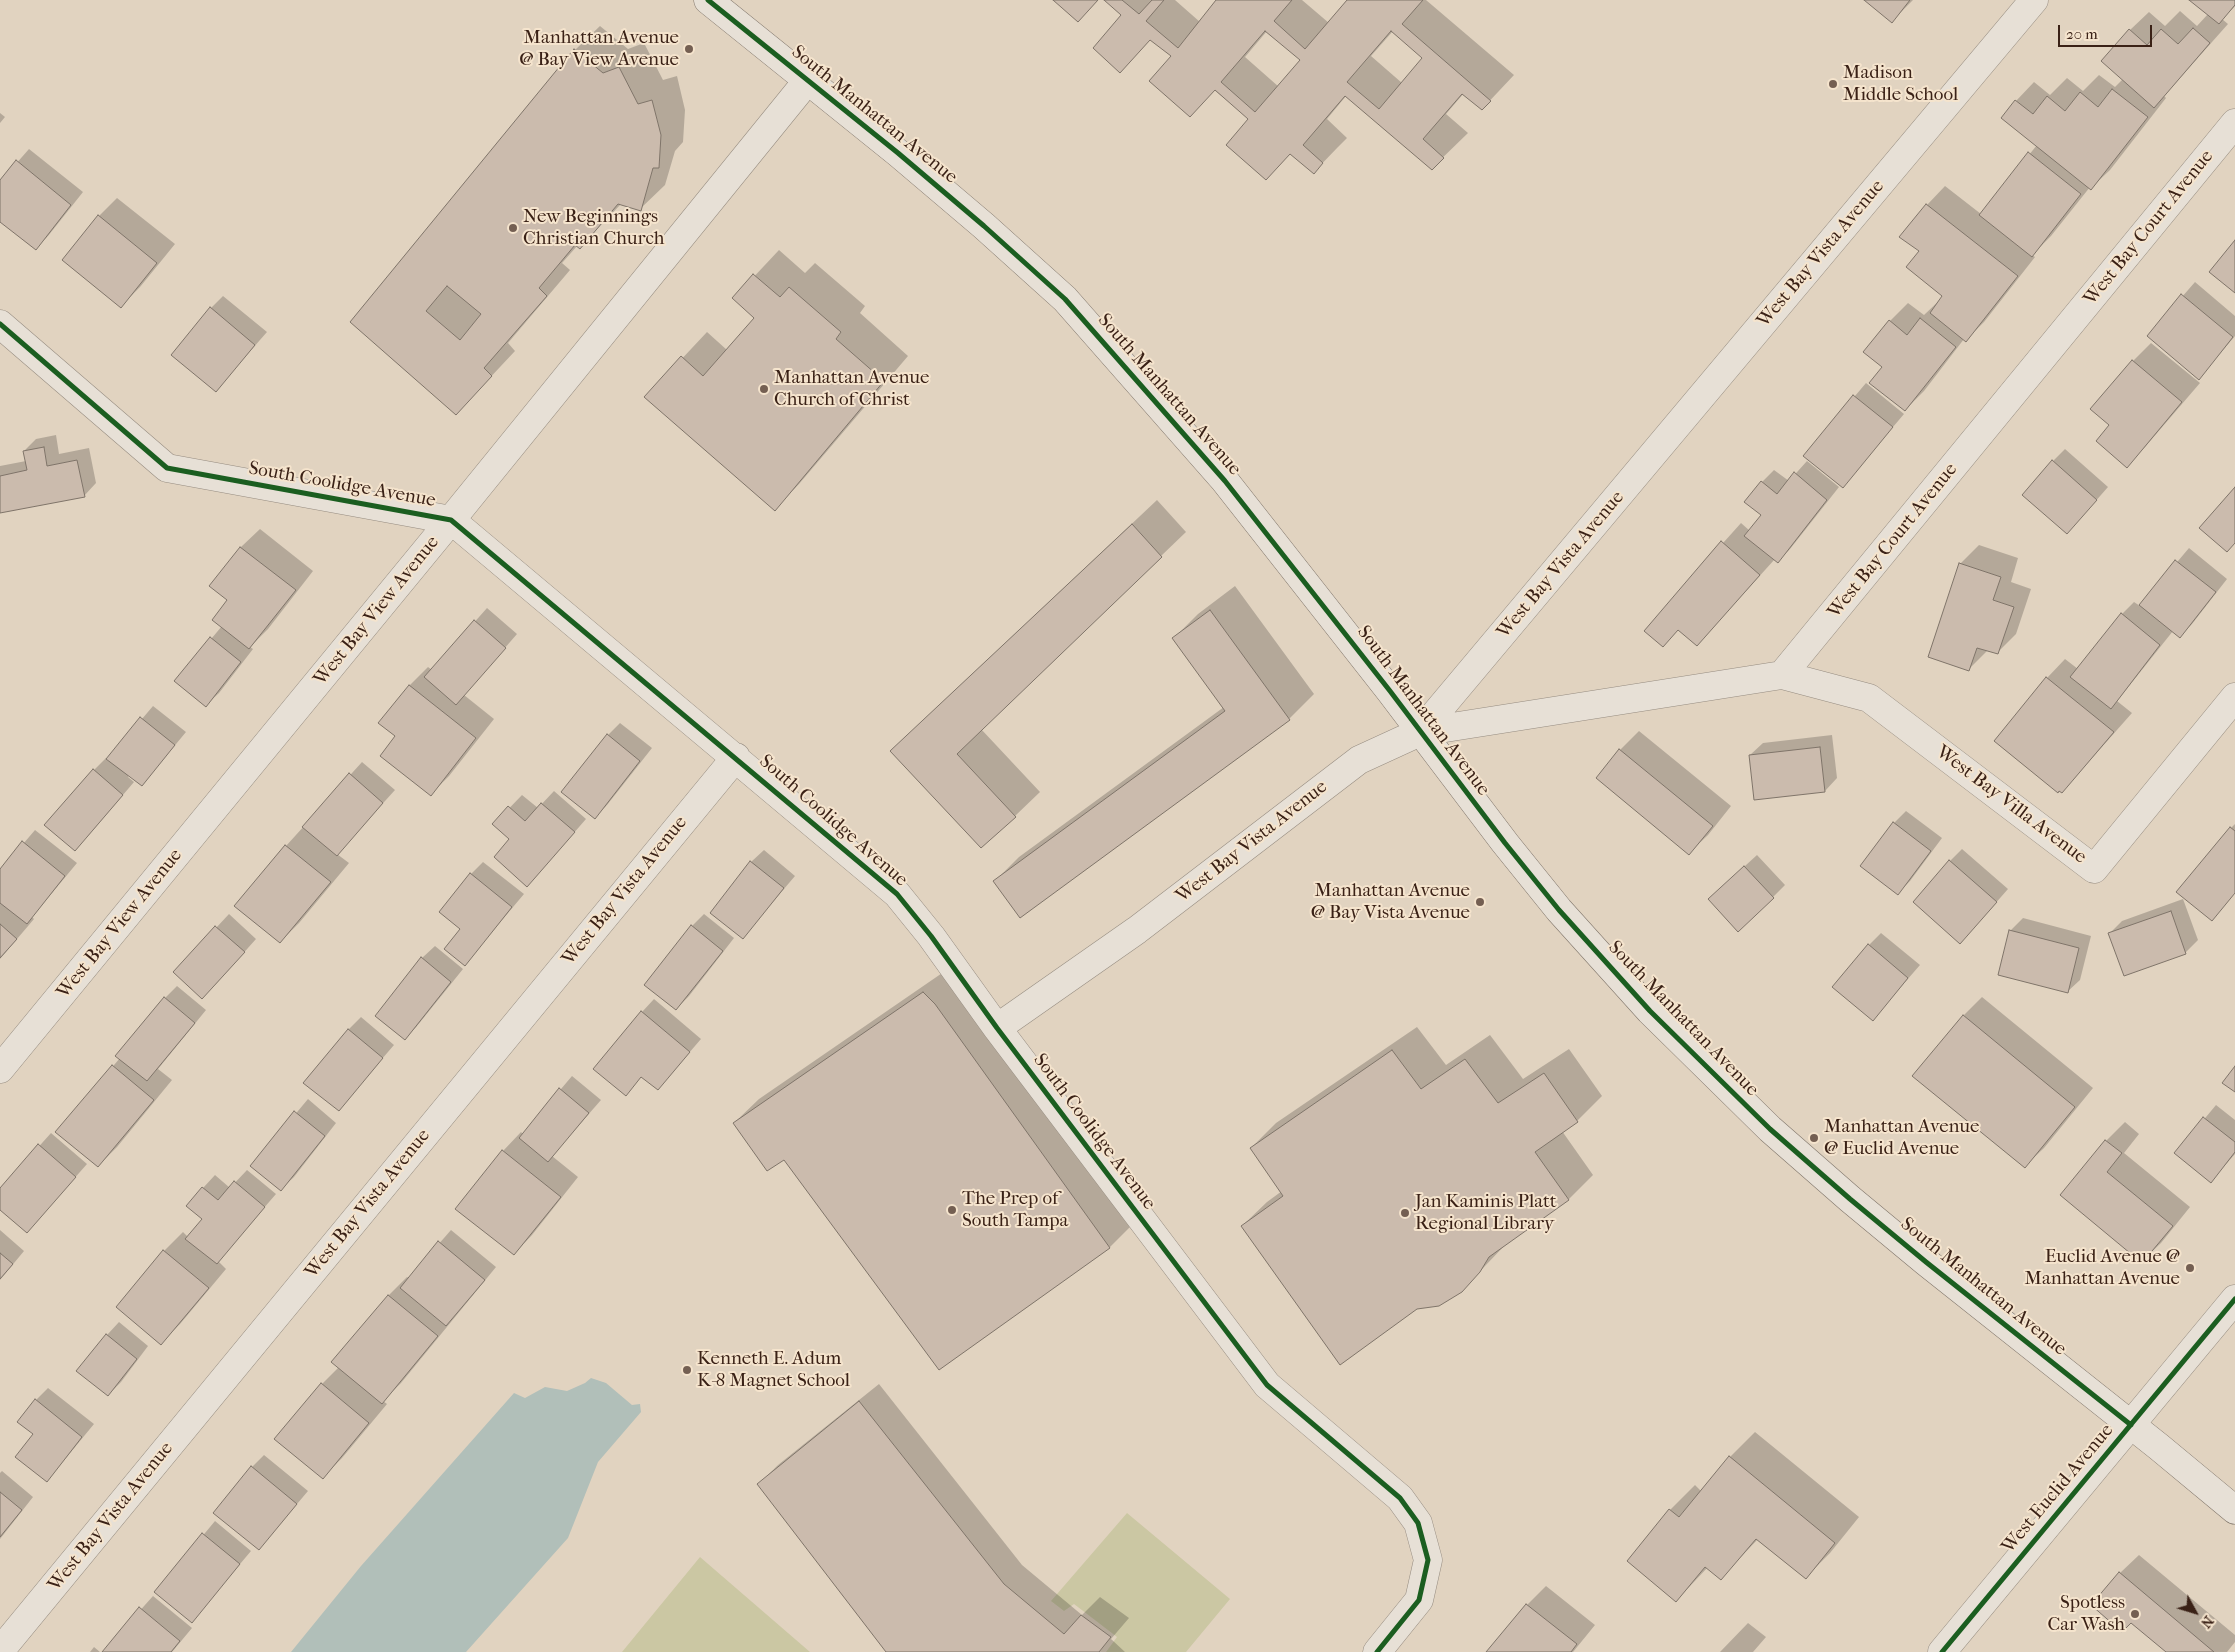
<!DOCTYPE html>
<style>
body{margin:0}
#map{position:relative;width:2235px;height:1652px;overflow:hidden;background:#e1d3c0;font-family:"IM FELL French Canon",serif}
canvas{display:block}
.north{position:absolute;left:2170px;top:1587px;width:50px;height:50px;-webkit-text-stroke:4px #f5e4cd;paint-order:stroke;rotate:129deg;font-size:14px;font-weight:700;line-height:20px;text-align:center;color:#3a2116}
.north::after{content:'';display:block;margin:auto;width:18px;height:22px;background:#3a2116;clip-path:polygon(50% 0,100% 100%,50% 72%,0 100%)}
.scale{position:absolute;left:2058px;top:25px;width:94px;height:22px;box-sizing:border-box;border:2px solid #3a2116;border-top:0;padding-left:6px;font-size:15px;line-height:18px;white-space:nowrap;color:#3a2116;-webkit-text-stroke:4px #f5e4cd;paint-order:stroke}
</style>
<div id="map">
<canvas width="2235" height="1652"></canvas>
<div class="north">N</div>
<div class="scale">20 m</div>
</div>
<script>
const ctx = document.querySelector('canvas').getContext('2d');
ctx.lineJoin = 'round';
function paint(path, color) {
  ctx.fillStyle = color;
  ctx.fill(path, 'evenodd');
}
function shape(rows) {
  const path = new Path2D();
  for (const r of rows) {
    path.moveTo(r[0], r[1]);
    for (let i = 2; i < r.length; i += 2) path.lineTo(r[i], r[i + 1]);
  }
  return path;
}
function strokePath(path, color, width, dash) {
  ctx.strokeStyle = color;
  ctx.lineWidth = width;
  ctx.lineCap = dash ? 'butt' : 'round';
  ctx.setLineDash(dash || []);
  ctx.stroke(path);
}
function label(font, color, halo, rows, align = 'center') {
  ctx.font = font + ' "IM FELL French Canon",serif';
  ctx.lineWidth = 4;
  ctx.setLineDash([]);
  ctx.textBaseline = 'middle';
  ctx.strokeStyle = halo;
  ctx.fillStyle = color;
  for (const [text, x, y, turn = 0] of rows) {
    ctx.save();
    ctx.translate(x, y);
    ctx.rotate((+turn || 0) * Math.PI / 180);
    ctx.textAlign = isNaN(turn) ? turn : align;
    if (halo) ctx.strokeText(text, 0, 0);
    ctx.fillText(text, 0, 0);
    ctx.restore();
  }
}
paint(shape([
 [1127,1513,1230,1599,1186,1652,1106,1652,1117,1637,1074,1604,1064,1611,1051,1601],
 [700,1557,810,1652,622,1652]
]), '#cbc7a3');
paint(shape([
 [591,1378,606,1383,632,1405,640,1404,641,1412,598,1462,568,1538,466,1652,291,1652,361,1566,514,1393,525,1398,545,1387,567,1391,585,1383]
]), '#b1bfb9');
paint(shape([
 [1105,0,1175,0,1200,22,1218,0,1302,0,1329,23,1349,0,1426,0,1514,75,1482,109,1464,93,1446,114,1468,133,1432,168,1346,96,1327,119,1347,138,1338,147,1314,172,1291,153,1266,178,1250,119,1151,39,1120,71,1123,15],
 [1267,31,1302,60,1279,87,1245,57],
 [1393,31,1424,58,1402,83,1371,56],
 [1866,0,1913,0,1892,21],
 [2191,0,2235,0,2235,6,2222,19,2228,24,2164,96,2166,98,2110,170,2091,188,2090,187,2051,236,2032,255,2035,257,1984,322,1966,340,1964,339,1924,391,1905,410,1883,367,1890,321,1908,303,1924,315,1944,296,1920,251,1927,205,1945,186,1981,214,2037,145,2016,101,2034,82,2050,95,2067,78,2083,91,2099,75,2115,87,2123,79,2130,30,2149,12,2165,26,2180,11,2197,26,2208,14],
 [600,26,628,49,644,43,663,80,677,76,685,110,683,142,675,151,665,185,640,209,621,204,580,247,578,245,562,263,570,270,508,343,515,351,456,414,352,322,575,50],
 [0,113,5,117,0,123],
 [29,149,83,192,48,236,36,248,0,220,0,182],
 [117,198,175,244,140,287,121,306,99,216],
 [779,250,805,273,815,263,865,306,860,313,908,356,799,484,775,509,646,397,707,332,727,350,756,317,734,298],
 [2195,282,2235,316,2235,336,2199,378,2148,336],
 [223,296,267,332,216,390,211,308],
 [2151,343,2200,383,2145,447,2127,466,2111,425,2133,361],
 [1866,383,1904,414,1843,486,1805,455],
 [56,435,59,454,89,448,96,483,84,496,0,512,0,466,26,461,24,451,36,439],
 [2065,449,2108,487,2079,520,2053,461],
 [1807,461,1839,487,1790,549,1778,561,1775,559,1697,645,1679,629,1663,646,1645,630,1741,523,1750,531,1763,515,1762,482,1774,470,1789,481],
 [1157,500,1186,532,981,729,1040,792,1015,816,891,751],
 [260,529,313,571,268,629,250,647,253,649,219,693,206,705,176,681,222,626,229,600,211,586,241,547],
 [1979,545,2018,558,2011,582,2031,589,2016,634,1997,653,1988,650,1969,669,1960,564],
 [2189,548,2227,579,2192,624,2180,636,2173,631,2117,701,2132,713,2062,792,1995,741,2047,678,2065,659,2078,669,2122,614,2134,602,2140,606],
 [1235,586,1314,694,1289,719,1020,916,995,881,1019,857,1224,707,1173,639,1198,614],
 [487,608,517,634,464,695,494,719,449,776,431,794,397,736,380,723,410,685,428,667,432,670],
 [153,706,186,732,142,785,129,775,128,777,134,782,87,837,94,770,106,758,108,759],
 [620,723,652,748,607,805,595,817,608,735],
 [1639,731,1731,806,1708,835,1689,853,1597,778,1620,750],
 [1832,735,1837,778,1825,791,1750,755,1763,743],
 [362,762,395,790,337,854,349,863,299,923,280,942,236,906,286,846],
 [554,791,586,819,539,873,511,839,494,824,522,795,538,808],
 [1906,811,1942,838,1910,881,1898,893,1894,823],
 [2235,824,2235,893,2211,919,2231,828],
 [35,830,77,863,32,917,34,919,0,959,0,871],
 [1962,849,2008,889,1972,930,1950,861],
 [764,850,795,876,743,937,751,862],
 [1757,855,1785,885,1773,897,1722,887],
 [483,862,524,894,465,964,471,874],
 [2183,899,2198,940,2185,953,2110,933,2122,921],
 [229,914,256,939,215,985,175,972],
 [704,914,734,938,689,996,676,1009,692,926],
 [2023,918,2091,936,2080,980,2067,992,1999,974,2011,930],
 [1881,933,1920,965,1873,1019,1869,945],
 [435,946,463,969,417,1026,405,1039,422,958],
 [948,969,1134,1223,1110,1247,940,1368,784,1158,734,1123,759,1099],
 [177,986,206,1010,158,1069,172,1080,117,1147,98,1166,57,1132,120,1058,165,998],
 [1982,997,2093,1088,2044,1148,2025,1166,1964,1015],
 [654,999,701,1039,658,1089,642,1076,625,1094,642,1012],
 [361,1017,394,1045,338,1110,348,1030],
 [1417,1027,1446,1065,1490,1035,1523,1079,1569,1049,1602,1096,1577,1121,1562,1131,1593,1175,1569,1199,1507,1243,1463,1289,1242,1226,1267,1202,1282,1191,1251,1148,1276,1123],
 [572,1076,601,1100,552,1156,578,1177,532,1235,514,1254,503,1151,521,1132,523,1134],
 [308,1099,336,1123,294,1177,281,1189,252,1166],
 [2216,1105,2235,1120,2235,1154,2211,1181,2176,1153],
 [2125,1122,2139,1134,2124,1153,2190,1207,2161,1243,2142,1261,2061,1195,2106,1141],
 [51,1133,87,1164,27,1232,0,1208,0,1190],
 [247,1170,276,1194,218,1261,226,1269,180,1324,161,1343,118,1306,164,1251,183,1232,188,1237,204,1219,188,1206,203,1188,215,1175,230,1188],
 [0,1230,24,1251,0,1280],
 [451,1230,496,1267,401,1383,383,1401,387,1404,342,1458,323,1477,322,1384,339,1367,333,1362,389,1295,407,1277,409,1278],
 [119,1322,148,1346,121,1382,108,1395,107,1335],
 [879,1384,1022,1565,1082,1615,1100,1597,1129,1618,1111,1639,1125,1652,888,1652,759,1484,778,1465],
 [48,1388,94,1424,47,1481,35,1434,36,1400],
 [1755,1432,1859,1517,1830,1553,1806,1577,1758,1539,1721,1578,1708,1567,1676,1601,1670,1510,1695,1485,1702,1492,1730,1457],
 [264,1455,308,1491,259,1549,252,1467],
 [2,1471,33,1497,0,1539,0,1473],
 [215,1521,251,1551,192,1621,156,1592],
 [2139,1555,2235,1635,2235,1642,2227,1652,2167,1652,2120,1573],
 [1546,1586,1595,1625,1573,1652,1488,1652,1527,1605],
 [153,1596,192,1628,172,1652,103,1652],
 [1748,1623,1766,1637,1753,1652,1720,1652],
 [94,1647,100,1652,90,1652]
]), '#0003');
const building = shape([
 [1053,0,1098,0,1078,22,1053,0],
 [1104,0,1122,0,1139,14,1152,0,1164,0,1146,21,1178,48,1216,0,1292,0,1274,21,1305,49,1347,0,1423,0,1402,24,1491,101,1482,110,1462,94,1423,139,1444,158,1432,170,1345,96,1303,145,1323,163,1314,174,1290,154,1266,180,1226,145,1248,119,1215,90,1190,117,1149,81,1171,56,1150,40,1120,73,1093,48,1121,15,1104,0],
 [1265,31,1300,60,1255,112,1221,82,1265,31],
 [1391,31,1422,58,1379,109,1347,82,1391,31],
 [1864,0,1910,0,1892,23,1864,0],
 [2189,0,2235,0,2235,5,2219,24,2189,0],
 [2193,28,2210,43,2154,108,2101,61,2129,29,2147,45,2161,29,2178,44,2193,28],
 [574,49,603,73,619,67,638,104,652,100,661,135,659,168,653,168,641,211,618,204,580,249,575,245,539,288,547,296,484,368,492,376,456,415,350,322,574,49],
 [447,286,481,314,460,340,426,311,447,286],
 [2112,89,2148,117,2091,190,2001,118,2015,100,2033,114,2047,96,2065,111,2080,92,2098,107,2112,89],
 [2028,152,2081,194,2032,257,1979,215,2028,152],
 [16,160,71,205,36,250,0,222,0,180,16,160],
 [1926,204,2018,276,1966,342,1930,313,1942,296,1906,267,1919,251,1899,237,1926,204],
 [98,215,157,263,121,308,62,260,98,215],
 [2235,240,2235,293,2209,272,2235,240],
 [753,274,780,297,789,287,841,332,836,339,884,381,775,511,644,397,681,356,703,376,754,318,732,298,753,274],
 [2181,294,2233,337,2199,380,2147,336,2181,294],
 [210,307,255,345,216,392,171,355,210,307],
 [1920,318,1956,347,1905,411,1869,383,1882,367,1863,352,1889,320,1907,335,1920,318],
 [2132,360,2182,402,2127,468,2096,441,2109,425,2090,409,2132,360],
 [1853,395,1893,427,1843,488,1803,456,1853,395],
 [44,447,47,466,77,460,85,497,0,513,0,476,27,470,23,451,44,447],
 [2052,460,2097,500,2067,534,2022,495,2052,460],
 [1794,472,1827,500,1778,563,1744,536,1761,515,1744,502,1761,481,1777,494,1794,472],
 [2235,487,2235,543,2227,552,2199,528,2235,487],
 [1132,524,1162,557,957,754,1016,817,981,848,890,751,1132,524],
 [1721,541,1760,575,1697,646,1678,630,1663,647,1644,631,1721,541],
 [240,547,296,590,249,649,212,620,227,600,209,586,240,547],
 [2175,560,2216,592,2180,638,2139,605,2175,560],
 [1959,563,2001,577,1993,600,2014,607,1998,654,1977,648,1969,671,1928,657,1959,563],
 [1210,610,1290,720,1020,918,993,881,1225,711,1172,638,1210,610],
 [2121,613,2160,645,2111,709,2070,677,2121,613],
 [474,620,506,648,456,705,424,677,474,620],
 [210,637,241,662,206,707,174,681,210,637],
 [2046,677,2114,732,2062,793,2059,791,2058,793,1994,741,2046,677],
 [409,685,476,738,431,796,380,756,395,736,378,723,409,685],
 [140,717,175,745,142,786,106,759,140,717],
 [607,734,640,761,595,819,561,792,607,734],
 [1820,747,1825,792,1754,800,1749,755,1820,747],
 [1619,749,1713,826,1689,855,1596,778,1619,749],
 [93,769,123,795,75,851,44,825,93,769],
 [349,773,383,803,337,856,302,827,349,773],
 [541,803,575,832,527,887,494,857,509,839,492,824,508,806,525,821,541,803],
 [1893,822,1931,851,1898,895,1860,866,1893,822],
 [2230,827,2235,831,2235,893,2212,921,2176,892,2230,827],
 [22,841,65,876,27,924,0,903,0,869,22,841],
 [285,845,331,882,280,943,234,906,285,845],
 [1949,860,1997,902,1960,944,1913,902,1949,860],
 [750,861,784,888,743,939,710,913,750,861],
 [1744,866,1774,898,1738,932,1708,899,1744,866],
 [470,873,512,907,465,966,444,949,460,929,439,912,470,873],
 [2171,911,2186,954,2124,976,2108,933,2171,911],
 [0,924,17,939,0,958,0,924],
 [691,925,723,951,676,1010,644,985,691,925],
 [215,926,245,952,202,999,173,972,215,926],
 [2009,930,2079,948,2068,993,1998,975,2009,930],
 [1868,944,1908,978,1873,1021,1832,987,1868,944],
 [421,957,451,982,405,1040,375,1016,421,957],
 [923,992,935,1004,1110,1248,939,1370,784,1160,767,1171,733,1123,923,992],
 [164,997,195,1023,147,1081,115,1056,164,997],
 [641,1011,690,1052,658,1090,641,1077,626,1096,593,1069,641,1011],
 [1963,1015,2075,1107,2025,1168,1912,1076,1963,1015],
 [348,1029,383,1058,339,1111,303,1083,348,1029],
 [1392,1050,1421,1089,1465,1059,1498,1103,1544,1073,1578,1122,1535,1152,1569,1200,1489,1257,1480,1272,1462,1292,1439,1306,1417,1309,1340,1365,1241,1226,1283,1196,1250,1148,1392,1050],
 [112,1065,154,1100,98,1167,55,1132,112,1065],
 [2235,1066,2235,1092,2222,1083,2235,1066],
 [559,1088,589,1113,548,1162,519,1138,559,1088],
 [294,1111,325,1136,281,1191,250,1166,294,1111],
 [2203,1117,2235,1142,2235,1152,2211,1183,2174,1153,2203,1117],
 [2105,1140,2122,1153,2107,1172,2173,1226,2142,1263,2060,1195,2105,1140],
 [38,1144,76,1177,27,1233,0,1210,0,1188,38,1144],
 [502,1150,561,1197,514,1255,455,1209,502,1150],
 [234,1181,265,1207,217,1264,185,1239,202,1219,186,1206,202,1187,218,1200,234,1181],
 [438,1241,485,1280,446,1326,400,1288,438,1241],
 [163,1250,209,1288,161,1345,116,1307,163,1250],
 [0,1253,13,1264,0,1279,0,1253],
 [388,1295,438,1336,382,1404,331,1362,388,1295],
 [106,1334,137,1359,108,1396,76,1371,106,1334],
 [321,1383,369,1423,323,1479,274,1439,321,1383],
 [35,1399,82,1437,47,1482,15,1457,33,1434,17,1422,35,1399],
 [859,1401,1004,1584,1064,1634,1081,1615,1111,1637,1099,1652,886,1652,757,1484,859,1401],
 [1729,1456,1835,1543,1806,1579,1756,1539,1721,1580,1705,1567,1676,1602,1627,1561,1669,1509,1679,1517,1729,1456],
 [251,1466,297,1504,259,1550,213,1513,251,1466],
 [0,1492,22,1510,0,1537,0,1492],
 [202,1533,240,1564,192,1623,154,1592,202,1533],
 [2119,1572,2214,1652,2166,1652,2131,1623,2122,1632,2091,1605,2119,1572],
 [1526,1604,1577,1644,1571,1652,1486,1652,1526,1604],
 [139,1607,180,1641,171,1652,102,1652,139,1607]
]);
paint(building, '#cbbbad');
strokePath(building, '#7f7469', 1);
const minor = shape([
 [0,324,167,468,451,520,897,894,931,936,997,1028,1267,1385,1400,1498,1418,1523,1428,1560,1419,1600,1377,1652],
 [1782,675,1869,698,2094,869,2235,697],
 [1420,732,1782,675,2235,123],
 [997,1028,1137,930,1359,760,1420,732,2034,0],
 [0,1069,451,520,808,80],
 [0,1651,736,757]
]);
const tertiary = shape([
 [1942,1652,2235,1299]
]);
const secondary = shape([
 [708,0,898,153,984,226,1065,299,1225,481,1390,691,1505,843,1559,910,1650,1011,1770,1129,1850,1199,1926,1262,2159,1447,2235,1510]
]);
strokePath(minor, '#968c80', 29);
strokePath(tertiary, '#968c80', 29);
strokePath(secondary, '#7f7469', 29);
strokePath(minor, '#e7e0d6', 28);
strokePath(tertiary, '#e7e0d6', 28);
strokePath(secondary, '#e7e0d6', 28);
strokePath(shape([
 [708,0,898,153,984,226,1065,299,1225,481,1390,691,1505,843,1559,910,1650,1011,1770,1129,1850,1199,1926,1262,2131,1425],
 [0,324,167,468,451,520,897,894,931,936,997,1028,1267,1385,1400,1498,1418,1523,1428,1560,1419,1600,1377,1652],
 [1942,1652,2235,1299]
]), '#1b5e20', 5);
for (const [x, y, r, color] of [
 [689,49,5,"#745f52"],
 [1833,84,5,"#745f52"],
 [513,228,5,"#745f52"],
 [764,389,5,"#745f52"],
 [1480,902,5,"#745f52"],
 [1814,1138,5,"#745f52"],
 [952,1210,5,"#745f52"],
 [1405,1213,5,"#745f52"],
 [2190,1268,5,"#745f52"],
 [687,1370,5,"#745f52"],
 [2135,1614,5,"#745f52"]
]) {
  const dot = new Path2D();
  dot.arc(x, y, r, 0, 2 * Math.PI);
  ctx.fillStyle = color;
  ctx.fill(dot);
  strokePath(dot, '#f5e4cd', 2);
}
label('19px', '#3a2116', '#f5e4cd', [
 ["Manhattan Avenue",679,38,"right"],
 ["@ Bay View Avenue",679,60,"right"],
 ["Madison",1843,73],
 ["Middle School",1843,95],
 ["New Beginnings",523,217],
 ["Christian Church",523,239],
 ["Manhattan Avenue",774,378],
 ["Church of Christ",774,400],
 ["Manhattan Avenue",1470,891,"right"],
 ["@ Bay Vista Avenue",1470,913,"right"],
 ["Manhattan Avenue",1824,1127],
 ["@ Euclid Avenue",1824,1149],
 ["The Prep of",962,1199],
 ["South Tampa",962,1221],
 ["Jan Kaminis Platt",1415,1202],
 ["Regional Library",1415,1224],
 ["Euclid Avenue @",2180,1257,"right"],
 ["Manhattan Avenue",2180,1279,"right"],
 ["Kenneth E. Adum",697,1359],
 ["K-8 Magnet School",697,1381],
 ["Spotless",2125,1603,"right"],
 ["Car Wash",2125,1625,"right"]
], 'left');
label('19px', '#3a2116', '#f5e4cd', [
 ["South Manhattan Avenue",874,115,39],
 ["West Bay Court Avenue",2149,228,-51],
 ["West Bay Vista Avenue",1821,254,-50],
 ["South Manhattan Avenue",1169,395,49],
 ["South Coolidge Avenue",342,485,10],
 ["West Bay Court Avenue",1893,541,-51],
 ["West Bay Vista Avenue",1561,565,-50],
 ["West Bay View Avenue",377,611,-51],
 ["South Manhattan Avenue",1423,711,53],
 ["West Bay Villa Avenue",2011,805,37],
 ["South Coolidge Avenue",833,821,41],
 ["West Bay Vista Avenue",1252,842,-38],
 ["West Bay Vista Avenue",625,891,-51],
 ["West Bay View Avenue",120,924,-51],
 ["South Manhattan Avenue",1683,1019,46],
 ["South Coolidge Avenue",1094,1132,53],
 ["West Bay Vista Avenue",368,1204,-51],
 ["South Manhattan Avenue",1983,1287,39],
 ["West Euclid Avenue",2058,1489,-50],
 ["West Bay Vista Avenue",111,1517,-51]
]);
</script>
